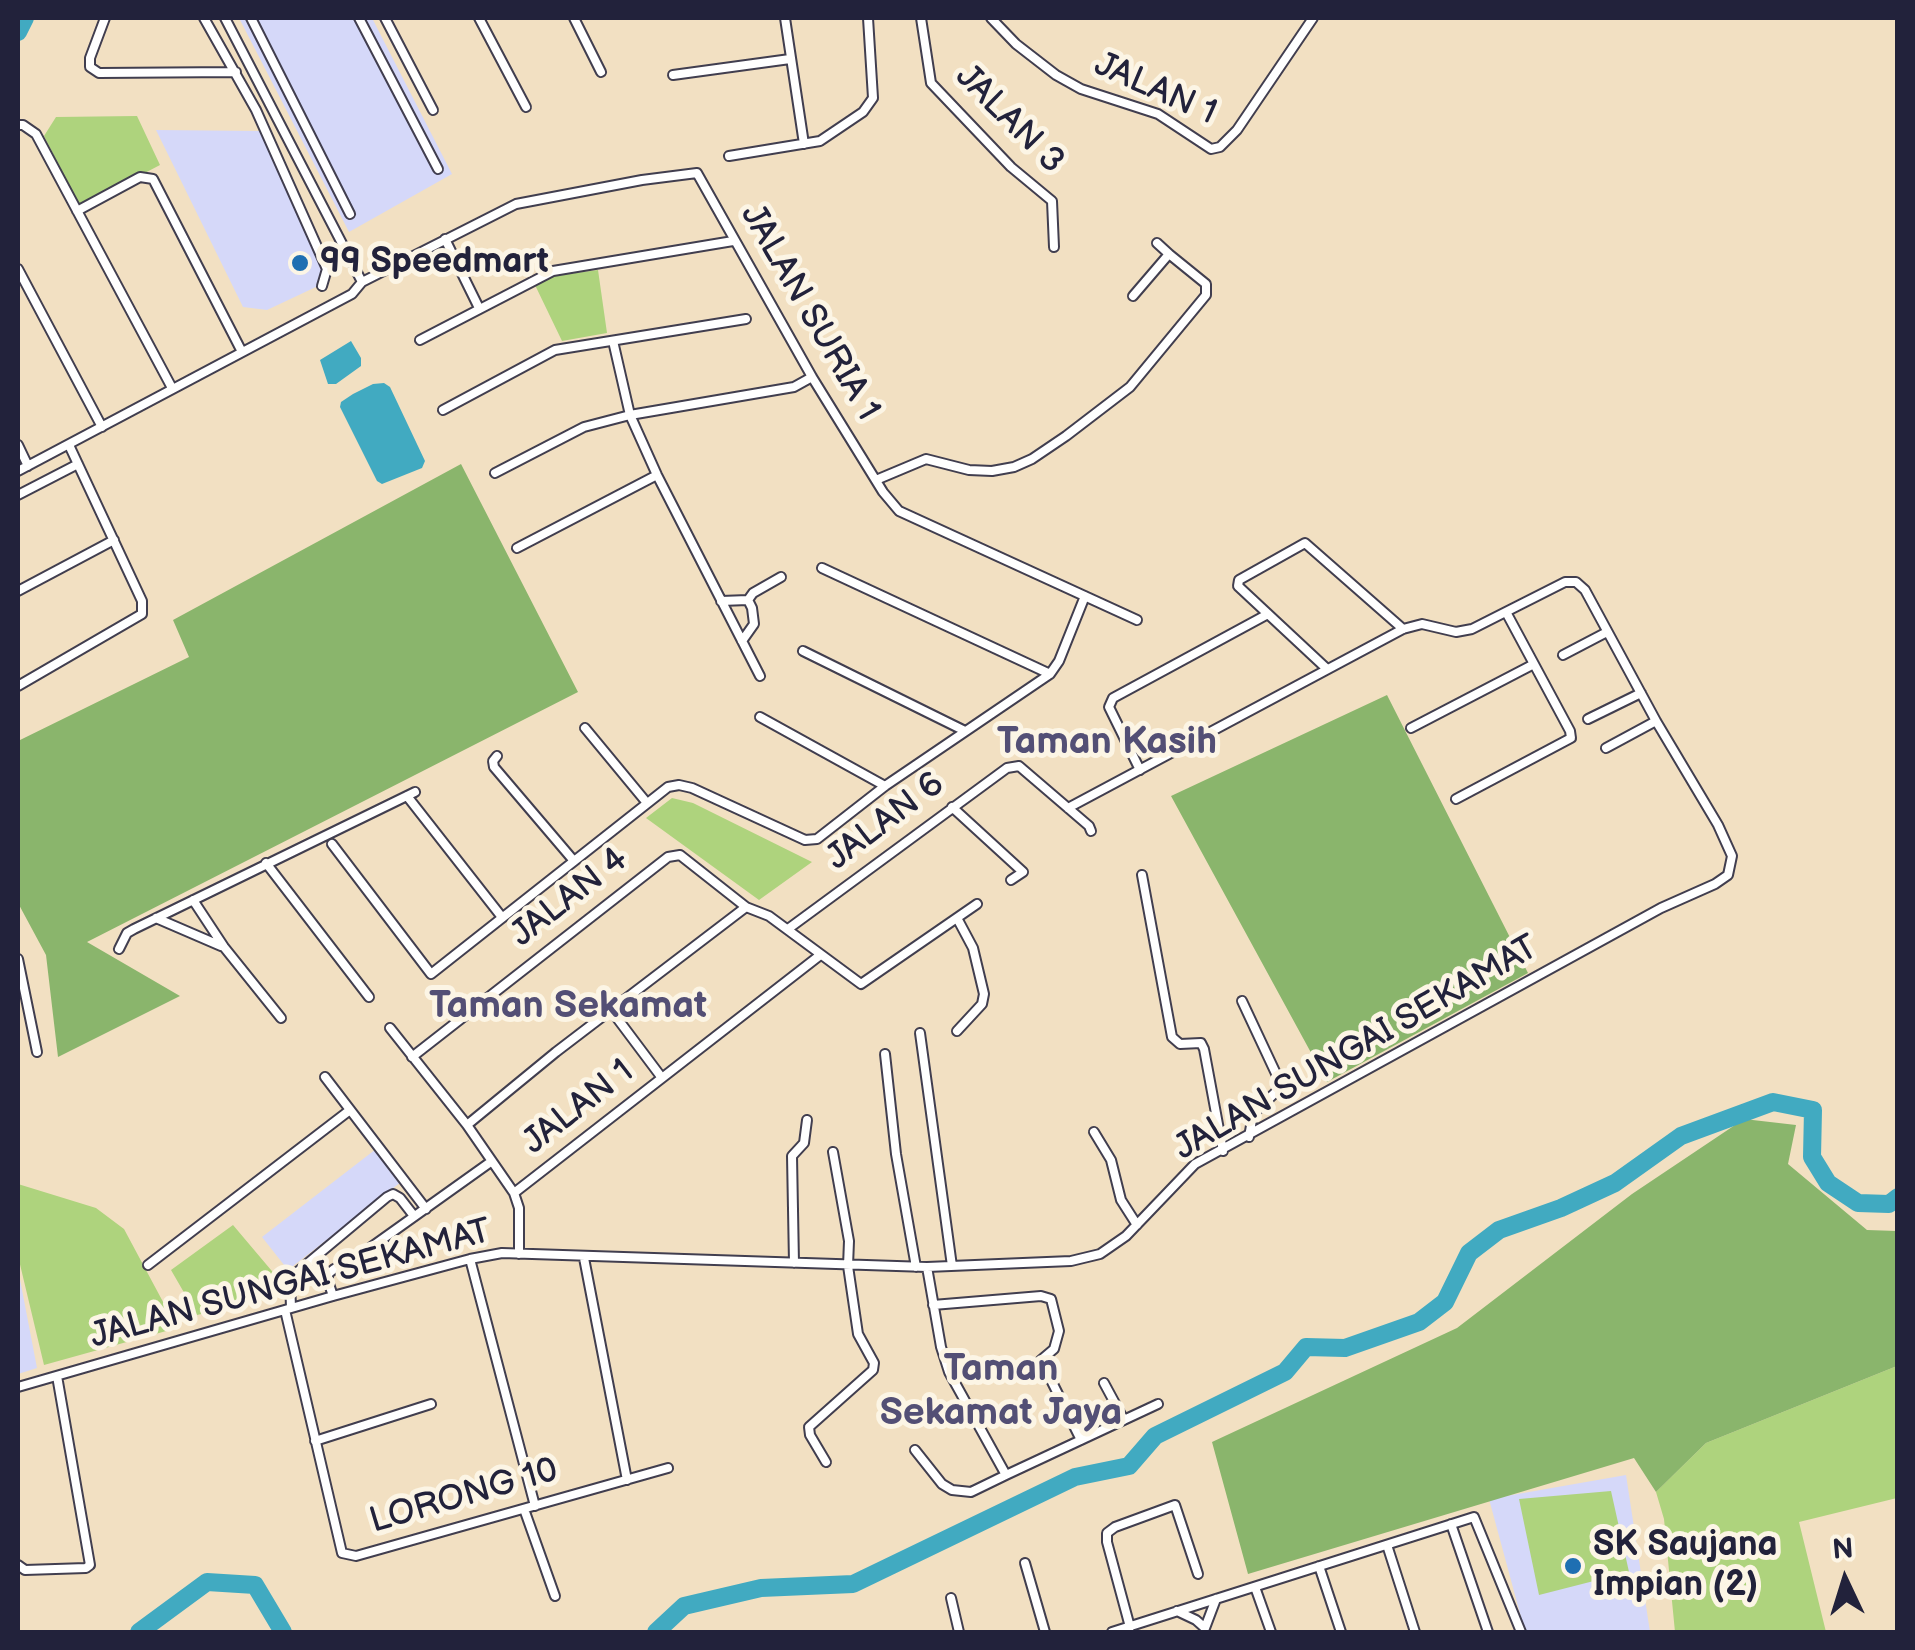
<!DOCTYPE html>
<style>
body{margin:0}
#map{position:relative;width:1915px;height:1650px;overflow:hidden;background:#f2e0c2;font-family:"Balsamiq Sans",sans-serif}
canvas{display:block}
.frame{position:absolute;inset:0;border:20px solid #22223b;pointer-events:none}
.north{position:absolute;left:1795px;top:1530px;width:100px;height:100px;-webkit-text-stroke:8px #fcf5e5;paint-order:stroke;rotate:356deg;font-size:28px;font-weight:700;line-height:40px;text-align:center;color:#22223b}
.north::after{content:'';display:block;margin:auto;width:35px;height:45px;background:#22223b;clip-path:polygon(50% 0,100% 100%,50% 72%,0 100%)}
</style>
<div id="map">
<canvas width="1915" height="1650"></canvas>
<div class="frame"></div>
<div class="north">N</div>
</div>
<script>
const ctx = document.querySelector('canvas').getContext('2d');
ctx.lineJoin = 'round';
function paint(path, color) {
  ctx.fillStyle = color;
  ctx.fill(path, 'evenodd');
}
function shape(rows) {
  const path = new Path2D();
  for (const r of rows) {
    path.moveTo(r[0], r[1]);
    for (let i = 2; i < r.length; i += 2) path.lineTo(r[i], r[i + 1]);
  }
  return path;
}
function strokePath(path, color, width, dash) {
  ctx.strokeStyle = color;
  ctx.lineWidth = width;
  ctx.lineCap = dash ? 'butt' : 'round';
  ctx.setLineDash(dash || []);
  ctx.stroke(path);
}
function label(font, color, halo, rows, align = 'center') {
  ctx.font = font + ' "Balsamiq Sans",sans-serif';
  ctx.lineWidth = 10;
  ctx.setLineDash([]);
  ctx.textBaseline = 'middle';
  ctx.strokeStyle = halo;
  ctx.fillStyle = color;
  for (const [text, x, y, turn = 0] of rows) {
    ctx.save();
    ctx.translate(x, y);
    ctx.rotate((+turn || 0) * Math.PI / 180);
    ctx.textAlign = isNaN(turn) ? turn : align;
    if (halo) ctx.strokeText(text, 0, 0);
    ctx.fillText(text, 0, 0);
    ctx.restore();
  }
}
paint(shape([
 [239,18,372,18,452,174,349,232],
 [156,130,261,131,323,269,318,286,267,310,243,307],
 [376,1149,401,1182,288,1270,262,1237],
 [18,1269,37,1368,18,1374],
 [1626,1475,1650,1632,1525,1632,1489,1499]
]), '#d5d8f9');
paint(shape([
 [137,116,160,165,80,207,44,136,56,117],
 [598,270,607,333,562,341,535,285,553,276],
 [672,798,693,803,812,862,759,900,646,818],
 [18,1184,96,1208,124,1229,177,1328,44,1365,18,1256],
 [233,1225,282,1283,281,1296,197,1315,171,1270],
 [1897,1366,1897,1498,1799,1522,1826,1632,1675,1632,1664,1519,1656,1492,1706,1443],
 [1611,1491,1629,1572,1539,1595,1519,1499]
]), '#aed37d');
paint(shape([
 [461,464,578,692,87,942,180,996,58,1057,46,955,18,903,18,741,189,657,173,620],
 [1387,695,1528,973,1327,1082,1171,796],
 [1744,1119,1796,1125,1788,1164,1867,1230,1897,1231,1897,1366,1706,1443,1656,1492,1634,1458,1248,1574,1212,1442,1457,1328,1632,1194]
]), '#8ab56c');
paint(shape([
 [351,341,361,358,361,366,336,384,328,384,320,360],
 [384,383,390,387,425,461,422,468,382,484,377,481,340,407,341,402,353,394,373,384]
]), '#41aac1');
strokePath(shape([
 [18,32,25,18],
 [139,1632,207,1582,255,1585,283,1632],
 [656,1632,684,1606,761,1588,853,1584,1075,1477,1129,1466,1155,1436,1285,1372,1306,1347,1345,1348,1419,1322,1445,1302,1469,1253,1499,1230,1561,1208,1615,1183,1681,1136,1773,1102,1813,1110,1812,1157,1828,1183,1858,1203,1889,1204,1898,1197]
]), '#41aac1', 18);
const minor = shape([
 [105,18,90,58,90,67,99,73,236,72],
 [204,18,256,110,327,269,322,286],
 [225,18,362,282],
 [251,18,350,214],
 [359,18,438,169],
 [385,18,433,110],
 [479,18,526,107],
 [574,18,601,72],
 [785,18,804,144],
 [921,18,931,83,1011,167,1052,201,1054,247],
 [991,18,1016,44,1056,75,1081,89,1158,114,1211,149,1220,147,1237,130,1313,18],
 [673,75,790,59],
 [18,125,23,125,36,134,172,388],
 [729,156,820,141,863,112,873,98,868,18],
 [77,211,140,177,153,179,241,350],
 [445,239,479,308],
 [1157,243,1169,254],
 [18,269,102,427],
 [420,340,553,271,733,241],
 [613,341,630,415,657,475,760,676],
 [443,410,555,350,746,319],
 [18,445,28,466],
 [18,471,352,294,362,282,516,204,642,180,697,173,812,377,883,492,899,511,1137,620],
 [495,473,584,427,630,415,794,387,812,377],
 [876,480,926,459,969,470,992,471,1014,467,1032,459,1066,436,1130,387,1206,295,1206,284,1169,254,1133,296],
 [18,495,78,464],
 [517,548,657,475],
 [822,568,1050,674],
 [18,591,114,540],
 [748,600,753,593,781,577],
 [721,601,748,600,752,608,754,624,742,641],
 [803,651,963,730],
 [1563,655,1607,632],
 [1327,669,1238,586,1239,580,1305,543,1403,629],
 [18,686,142,614,142,601,69,445],
 [760,717,885,786],
 [1588,719,1641,693],
 [585,728,647,803],
 [1411,728,1534,664],
 [1606,748,1656,721],
 [497,756,493,761,494,767,574,861],
 [1140,770,1109,707,1113,698,1268,614],
 [407,796,501,916],
 [1456,799,1571,738,1570,731,1506,612],
 [952,807,1023,872,1011,880],
 [332,844,431,974,668,787,679,785,692,788,805,840,817,839,885,786,1050,674,1059,661,1085,596],
 [266,863,369,997],
 [1142,875,1172,1037,1180,1044,1201,1043,1204,1049,1223,1151],
 [193,900,224,947,281,1018],
 [156,918,221,946],
 [788,929,1007,768,1019,766,1089,826,1091,831],
 [119,949,127,933,134,929,415,792],
 [18,959,37,1052],
 [1242,1001,1279,1080,1279,1089,1253,1114,1249,1137],
 [611,1010,662,1078],
 [390,1028,467,1125,514,1193,519,1208,519,1254],
 [957,1031,982,1004,984,994,973,948,957,918],
 [920,1033,952,1266],
 [885,1054,896,1154,916,1267],
 [412,1057,668,857,680,855,746,907,769,916,861,984,977,904],
 [325,1077,426,1209],
 [467,1125,556,1052,746,907],
 [1094,1132,1111,1160,1121,1200,1137,1225],
 [514,1193,819,956],
 [584,1258,627,1480],
 [470,1259,535,1506],
 [794,1263,792,1156,804,1143,807,1120],
 [148,1265,350,1110],
 [927,1267,941,1347,949,1372,1006,1475,1158,1404],
 [333,1296,328,1281,328,1274,334,1269,356,1258,492,1161],
 [933,1305,1041,1296,1051,1299,1059,1331,1054,1349,1041,1360,1081,1440],
 [291,1308,290,1278,387,1197,393,1194,400,1198,414,1216],
 [285,1310,342,1553,356,1556,668,1468],
 [1104,1383,1124,1420],
 [18,1387,333,1296,470,1259,502,1253,927,1267,1071,1261,1100,1254,1126,1236,1195,1164,1661,908,1715,884,1728,875,1732,856,1718,825,1656,721,1585,590,1576,582,1565,582,1472,629,1456,632,1422,624,1403,629,1068,808],
 [315,1441,431,1404],
 [915,1450,942,1484,952,1490,971,1492,1006,1475],
 [826,1462,810,1435,809,1427,873,1370,874,1363,858,1334,848,1266,849,1241,833,1152],
 [524,1509,555,1596],
 [1451,1524,1488,1632],
 [1387,1545,1415,1632],
 [1025,1563,1045,1632],
 [18,1565,25,1570,86,1568,90,1565,57,1376],
 [1319,1566,1341,1632],
 [1255,1587,1271,1632],
 [951,1598,959,1632],
 [1177,1611,1196,1620,1205,1628,1216,1599],
 [1130,1627,1107,1542,1107,1533,1115,1527,1175,1505,1198,1574],
 [1112,1632,1474,1517,1521,1632]
]);
strokePath(minor, '#413e4f', 12);
strokePath(minor, '#fff', 8);
for (const [x, y, r, color] of [
 [300,263,10,"#1f6fb2"],
 [1573,1566,10,"#1f6fb2"]
]) {
  const dot = new Path2D();
  dot.arc(x, y, r, 0, 2 * Math.PI);
  ctx.fillStyle = color;
  ctx.fill(dot);
  strokePath(dot, '#fcf5e5', 4);
}
label('35px', '#22223b', '#fcf5e5', [
 ["JALAN 1",1155,90,24],
 ["JALAN 3",1009,120,45],
 ["JALAN SURIA 1",809,313,60],
 ["JALAN 6",886,822,-37],
 ["JALAN 4",570,898,-38],
 ["JALAN SUNGAI SEKAMAT",1357,1049,-30],
 ["JALAN 1",579,1108,-38],
 ["JALAN SUNGAI SEKAMAT",291,1285,-15],
 ["LORONG 10",464,1497,-16]
]);
label('bold 35px', '#22223b', '#fcf5e5', [
 ["99 Speedmart",320,263],
 ["SK Saujana",1593,1546],
 ["Impian (2)",1593,1586]
], 'left');
label('bold 38px', '#534f75', '#fcf5e5', [
 ["Taman Kasih",1107,743],
 ["Taman Sekamat",568,1007],
 ["Taman",1001,1370],
 ["Sekamat Jaya",1001,1414]
]);
</script>
